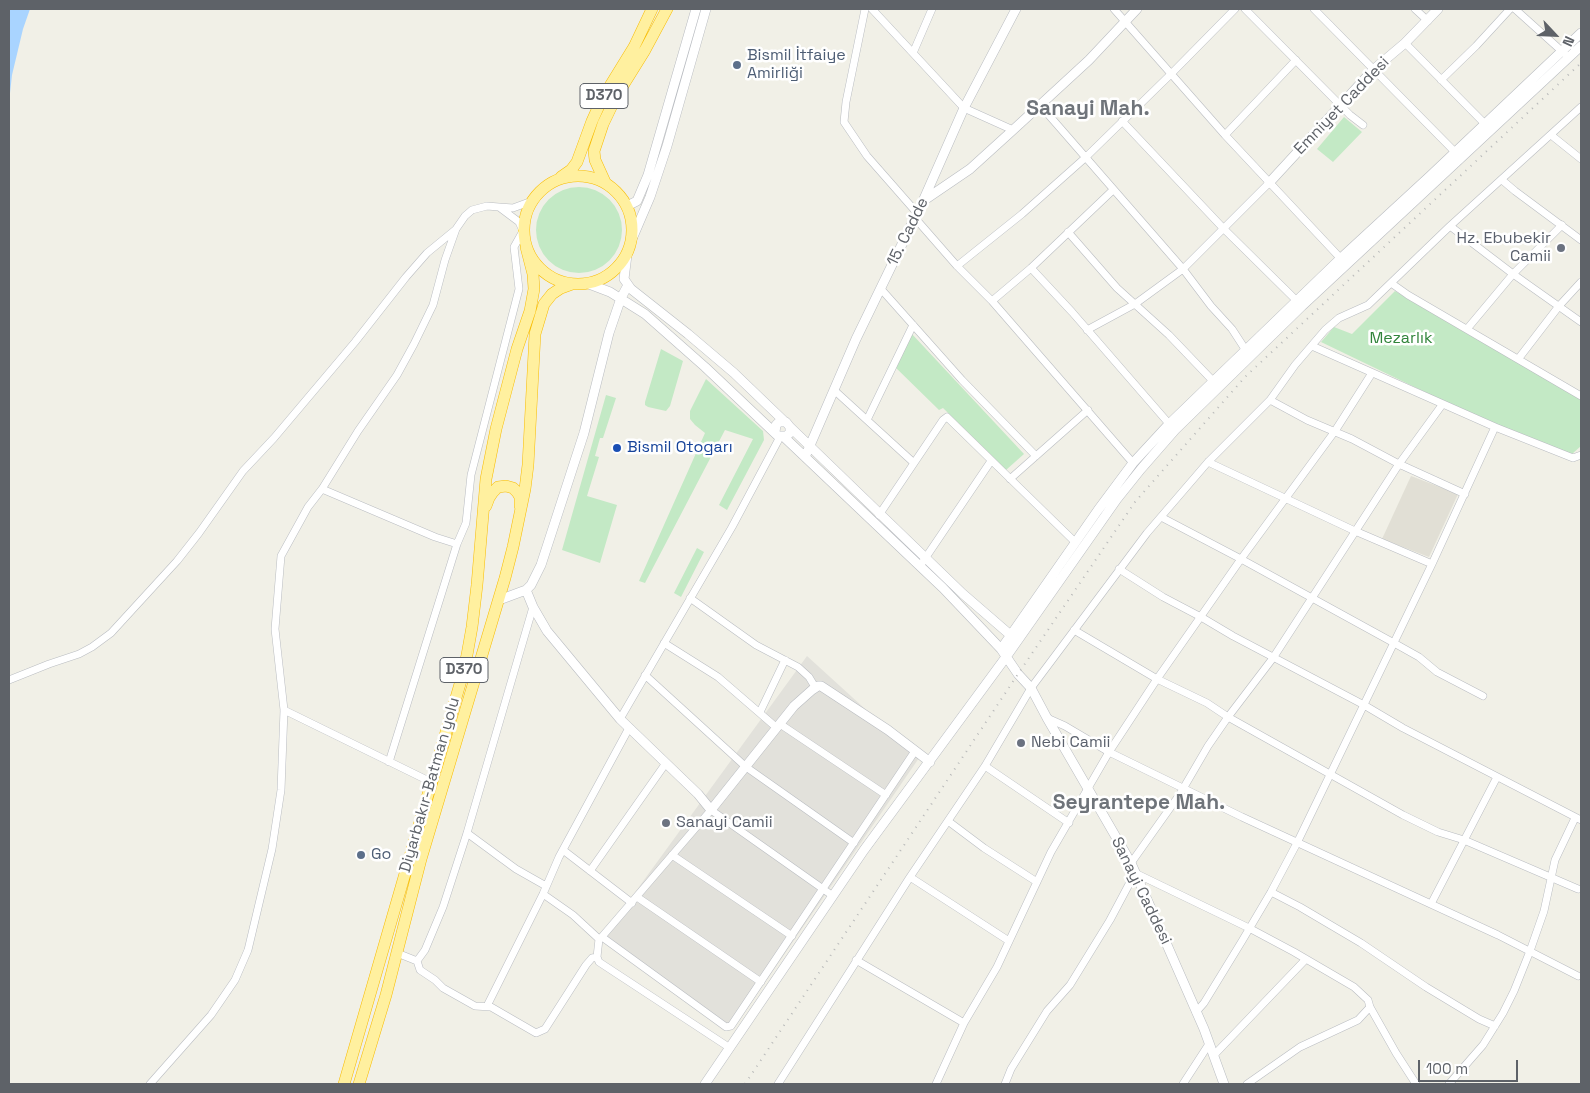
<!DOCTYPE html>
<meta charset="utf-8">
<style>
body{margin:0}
#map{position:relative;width:1590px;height:1093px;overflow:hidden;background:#f1f0e7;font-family:"Space Grotesk",sans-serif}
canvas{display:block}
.frame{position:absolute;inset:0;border:10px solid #5e6268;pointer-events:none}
.north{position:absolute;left:1530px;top:10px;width:50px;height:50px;-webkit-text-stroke:4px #fff;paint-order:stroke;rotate:115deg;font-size:14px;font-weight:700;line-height:20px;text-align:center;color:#5e6268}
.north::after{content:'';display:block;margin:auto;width:18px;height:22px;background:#5e6268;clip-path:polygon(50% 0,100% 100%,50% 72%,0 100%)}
.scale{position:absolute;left:1418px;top:1060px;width:100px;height:22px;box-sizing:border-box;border:2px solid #5e6268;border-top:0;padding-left:6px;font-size:15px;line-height:18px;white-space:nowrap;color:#5e6268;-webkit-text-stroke:4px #fff;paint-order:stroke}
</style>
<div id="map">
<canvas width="1590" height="1093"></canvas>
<div class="frame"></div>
<div class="north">N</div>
<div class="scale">100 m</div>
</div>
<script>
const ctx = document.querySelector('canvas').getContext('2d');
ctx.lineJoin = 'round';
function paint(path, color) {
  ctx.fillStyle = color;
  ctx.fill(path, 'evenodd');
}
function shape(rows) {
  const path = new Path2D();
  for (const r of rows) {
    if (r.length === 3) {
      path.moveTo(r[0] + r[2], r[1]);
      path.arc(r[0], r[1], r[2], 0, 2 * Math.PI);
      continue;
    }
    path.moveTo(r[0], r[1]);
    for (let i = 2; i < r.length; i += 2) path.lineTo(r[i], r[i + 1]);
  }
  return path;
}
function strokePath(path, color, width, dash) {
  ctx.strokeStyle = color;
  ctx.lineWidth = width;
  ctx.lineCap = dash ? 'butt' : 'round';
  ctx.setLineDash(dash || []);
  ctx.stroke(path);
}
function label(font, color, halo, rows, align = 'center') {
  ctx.font = font + ' "Space Grotesk",sans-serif';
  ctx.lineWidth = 5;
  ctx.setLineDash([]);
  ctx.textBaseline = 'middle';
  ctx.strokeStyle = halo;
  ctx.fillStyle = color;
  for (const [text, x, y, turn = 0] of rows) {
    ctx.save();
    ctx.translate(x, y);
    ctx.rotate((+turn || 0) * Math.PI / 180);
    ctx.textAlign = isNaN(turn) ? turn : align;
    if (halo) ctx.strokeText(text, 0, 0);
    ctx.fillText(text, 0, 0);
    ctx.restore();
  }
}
paint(shape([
 [807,656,919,758,733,1029,604,935]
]), '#e2e1db');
paint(shape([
 [1411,476,1458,494,1429,557,1382,539]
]), '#e1dfd5');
paint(shape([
 [1344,117,1362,132,1333,162,1317,149],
 [579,230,43],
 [1395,291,1581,399,1581,446,1572,454,1481,419,1321,342,1334,327,1352,334],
 [911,333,1024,454,1006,470,943,408,939,410,893,365],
 [661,349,683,361,670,406,666,411,648,407,645,405,645,402],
 [706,379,763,431,764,440,727,510,719,505,753,439,725,430,645,583,639,581,705,433,695,425,690,419,690,411],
 [606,395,616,398,603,438,600,438,595,456,599,457,587,496,617,505,600,563,562,550],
 [697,548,704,552,681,597,674,593]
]), '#c3e9c5');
paint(shape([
 [9,9,30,9,23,29,12,75,9,102]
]), '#a9d4ff');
const minor = shape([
 [865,9,846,102,844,122,867,156,917,213],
 [872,9,964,108,1013,130],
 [1114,9,1225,135,1344,262],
 [1245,9,1350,115,1363,125],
 [1314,9,1455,152],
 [1415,9,1428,21],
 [1515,9,1565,54],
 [1405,43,1485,124],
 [913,53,932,9],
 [1441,80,1476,46,1510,9],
 [1040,105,1183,269,1211,306,1232,329,1245,349],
 [1122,121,1223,228,1300,304],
 [1225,135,1296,60],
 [1551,135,1581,159],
 [1502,180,1515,191,1581,240],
 [915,218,957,266,992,301,1133,463],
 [1450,226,1513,274,1581,322],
 [1068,232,1117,288,1169,335,1213,381],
 [957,266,1022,214,1085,158,1172,73,1235,9],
 [1031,268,1072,312,1171,426],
 [1391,283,1408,295,1581,396],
 [881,289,962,380,1036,456],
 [992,301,1031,268,1113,190],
 [1467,329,1513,274,1562,225],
 [1087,330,1135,304,1183,269,1269,183],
 [1312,346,1495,427,1573,458,1581,455],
 [1519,358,1559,306,1581,282],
 [834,390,914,463],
 [1270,400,1307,420,1352,439,1399,464,1465,494],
 [867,420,913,325],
 [1208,462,1355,531,1432,564],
 [1010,479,1088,410],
 [322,489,435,537,457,544],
 [879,515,943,420,947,417,1075,542],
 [1161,517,1241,559,1394,643,1419,657,1437,672,1483,696],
 [920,566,991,461],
 [1119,569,1163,597,1201,617,1233,636,1364,705,1403,728,1581,820],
 [690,598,756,645,798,667,809,677,815,687],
 [1074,630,1157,679,1207,703,1228,717,1403,815,1438,832,1464,840,1578,889],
 [664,643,718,677,777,728],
 [645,675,746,767,854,843],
 [9,680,49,664,79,654,92,647,111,633,177,561,199,533,243,471,274,438,355,342,406,277,427,253,455,230],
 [284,710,431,782],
 [760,712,785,660],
 [1047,718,1065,726,1109,752,1242,817,1498,935,1578,976],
 [620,719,732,527,780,437],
 [780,724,886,795],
 [389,762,457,544,466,523,471,475,519,289,514,247,523,231,519,222,499,207,513,208,532,201],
 [985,766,1069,823],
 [948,821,984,848,1037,882],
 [467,833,516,869,546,886],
 [563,850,632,903],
 [672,855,792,936],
 [1131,863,1180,794,1208,746,1228,717,1273,658,1399,464,1442,405],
 [590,871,666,763],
 [910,877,1009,941],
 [1271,892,1300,907,1361,943,1426,987,1479,1019,1495,1026],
 [543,894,573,915,599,939,597,957,599,962,730,1048],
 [637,897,761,982],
 [1431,904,1497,777],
 [602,937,726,1027,731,1026,915,751],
 [600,939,711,810,833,896],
 [397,953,417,961,425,950,443,907,467,833,533,607],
 [856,960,964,1023],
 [417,961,420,970,435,980,443,988,475,1006,491,1007,536,1033,545,1029,586,965,592,958,597,957],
 [487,1006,543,894,559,857,629,728],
 [1370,1007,1396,1053,1416,1084],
 [1196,1012,1204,1003,1242,941,1271,892,1297,843,1432,564,1495,427],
 [1214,1055,1306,959],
 [150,1084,211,1015,235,980,248,950,272,849,281,790,284,710,275,629,281,556,308,507,322,489,358,431,397,375,414,344,433,305,445,260,456,229,465,216,472,210,487,206,499,207],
 [778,1084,910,877,985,766,1031,688,1147,533,1208,462,1270,400,1295,365,1325,330,1339,318,1368,305,1450,226,1581,107],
 [936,1084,964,1023,997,967,1051,852,1109,752,1157,679,1241,559,1335,431,1372,373],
 [1005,1084,1011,1069,1047,1011,1070,985,1110,920,1135,873,1249,928,1294,952,1354,987,1368,1000,1370,1007,1358,1020,1300,1047,1247,1084],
 [1183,1084,1209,1044],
 [1449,1084,1483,1045,1503,1013,1514,991,1530,951,1544,911,1555,860,1575,818]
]);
const tertiary = shape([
 [1269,183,1373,70,1405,43,1438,9],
 [923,201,970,169,1013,130,1089,60,1137,9],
 [627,206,637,201,648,175,696,9],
 [632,239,650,197,667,146,706,9],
 [627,255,624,279,631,289,688,334,734,373,784,421],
 [589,284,610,292,645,314,705,367,778,436,786,436,790,433,790,427,786,422,779,422,776,425,775,432],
 [790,427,963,594,1015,639],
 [784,437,943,588,1001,649,1018,674,1031,688,1047,718,1131,863,1204,1029,1224,1084],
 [805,457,856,339,923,201,964,108,1016,9],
 [526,590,533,607,547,631,620,719,698,794,711,810,794,706,812,690,818,686,821,686,888,730,930,762],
 [499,600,526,590,531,585,541,565,584,433,609,333,621,298,628,285],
 [1001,649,1098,510,1133,463,1169,424,1341,258,1430,176,1581,33],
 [705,1084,864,850,1006,657,1117,499,1141,469,1175,430,1302,306,1581,46]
]);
const trunk = shape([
 [578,230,54],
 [561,177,571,170,577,162,592,121,602,99,634,47,652,9],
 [605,182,595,160,594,151,603,124,617,95,645,50,667,9],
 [486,506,489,498,493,492,498,487,506,486,513,488,517,492,520,497,520,506],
 [344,1084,462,677,467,655,472,627,477,585,486,479,496,429,517,349,530,311,534,289,533,274,526,247],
 [359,1084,386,995,421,859,505,578,513,547,525,489,528,465,535,334,544,304,552,294,561,288,572,284]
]);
strokePath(minor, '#b9bcc1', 8);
strokePath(tertiary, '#b9bcc1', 10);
strokePath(trunk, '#f8bc00', 12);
strokePath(minor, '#fff', 7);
strokePath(tertiary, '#fff', 9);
strokePath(trunk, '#fff09f', 11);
strokePath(shape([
 [745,1084,1018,674,1135,502,1245,377,1581,63]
]), '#b8b9b9', 2, [1, 6]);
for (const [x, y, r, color] of [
 [737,65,5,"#5c6f8a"],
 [1561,248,5,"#6b7280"],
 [617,448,5,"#1a4fb4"],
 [1021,743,5,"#6b7280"],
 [666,823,5,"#6b7280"],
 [361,855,5,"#5c6f8a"]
]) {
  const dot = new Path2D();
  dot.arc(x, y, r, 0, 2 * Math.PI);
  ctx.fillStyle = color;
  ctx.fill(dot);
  strokePath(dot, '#fff', 2);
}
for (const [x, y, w] of [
 [604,96,48],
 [464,670,48]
]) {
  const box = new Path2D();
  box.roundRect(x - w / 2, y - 12.5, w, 25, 4);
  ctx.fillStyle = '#fff';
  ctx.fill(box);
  strokePath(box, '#5e6268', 1);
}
label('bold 15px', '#5e6268', null, [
 ["D370",604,96],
 ["D370",464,670]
]);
label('16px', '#4e5e75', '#fff', [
 ["Bismil İtfaiye",747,56],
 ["Amirliği",747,74],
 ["Go",371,855]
], 'left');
label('16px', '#5e6268', '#fff', [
 ["Emniyet Caddesi",1342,106,-46],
 ["15. Cadde",908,232,-64],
 ["Diyarbakır-Batman yolu",430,785,-74],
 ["Sanayi Caddesi",1141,891,64]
]);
label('16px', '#5b616d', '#fff', [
 ["Hz. Ebubekir",1551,239,"right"],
 ["Camii",1551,257,"right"],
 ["Nebi Camii",1031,743],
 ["Sanayi Camii",676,823]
], 'left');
label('16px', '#30843a', '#fff', [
 ["Mezarlık",1401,339]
]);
label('16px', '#164399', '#fff', [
 ["Bismil Otogarı",627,448]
], 'left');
label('bold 21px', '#6f747a', '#fff', [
 ["Sanayi Mah.",1088,109],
 ["Seyrantepe Mah.",1139,803]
]);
</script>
